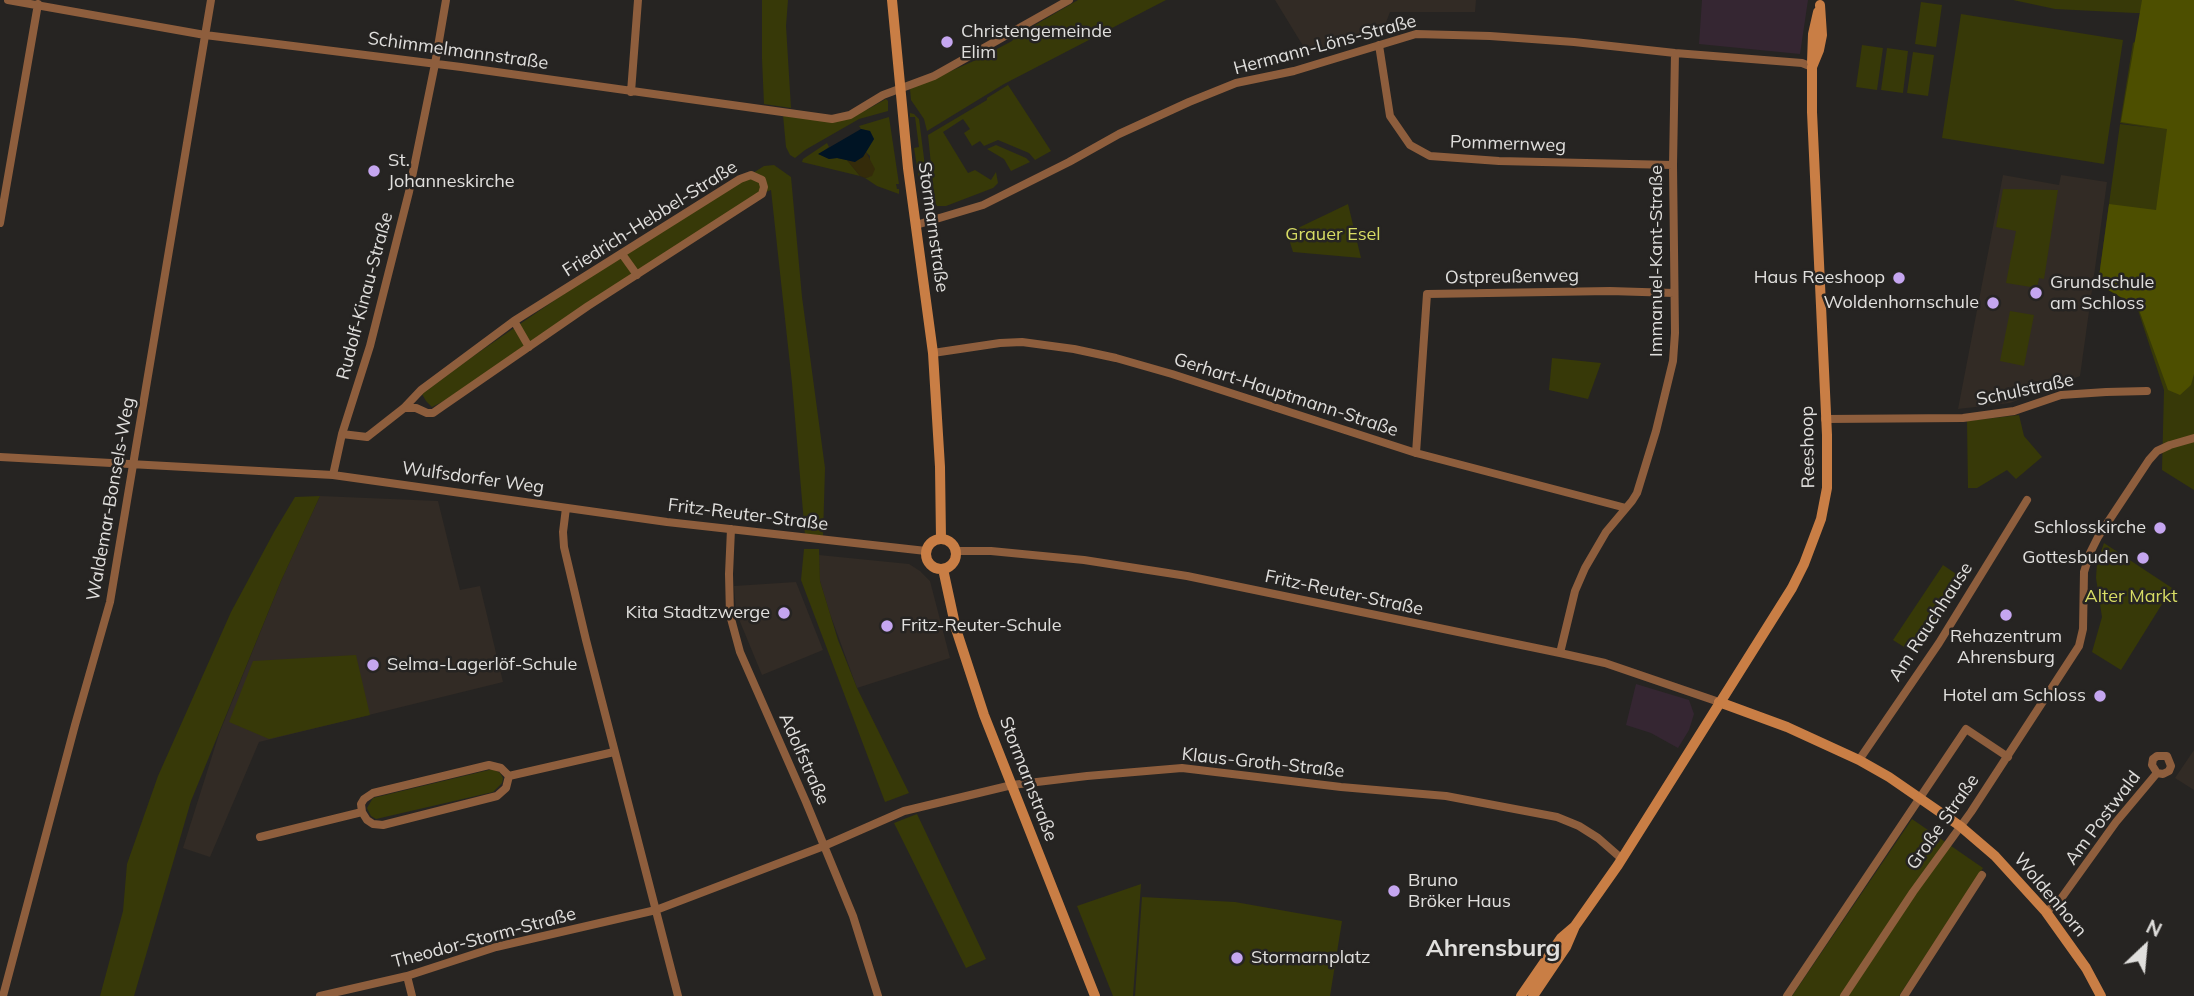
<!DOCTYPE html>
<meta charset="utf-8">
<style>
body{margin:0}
#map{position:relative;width:2194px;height:996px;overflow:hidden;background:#262422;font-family:Mulish,sans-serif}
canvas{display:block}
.north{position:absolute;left:2110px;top:912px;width:70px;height:70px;-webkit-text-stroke:5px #262422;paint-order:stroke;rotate:26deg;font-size:19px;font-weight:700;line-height:28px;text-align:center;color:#e0dfdd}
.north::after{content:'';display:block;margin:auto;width:24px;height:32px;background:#e0dfdd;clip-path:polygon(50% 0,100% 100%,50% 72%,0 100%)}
</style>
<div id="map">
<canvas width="2194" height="996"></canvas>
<div class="north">N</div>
</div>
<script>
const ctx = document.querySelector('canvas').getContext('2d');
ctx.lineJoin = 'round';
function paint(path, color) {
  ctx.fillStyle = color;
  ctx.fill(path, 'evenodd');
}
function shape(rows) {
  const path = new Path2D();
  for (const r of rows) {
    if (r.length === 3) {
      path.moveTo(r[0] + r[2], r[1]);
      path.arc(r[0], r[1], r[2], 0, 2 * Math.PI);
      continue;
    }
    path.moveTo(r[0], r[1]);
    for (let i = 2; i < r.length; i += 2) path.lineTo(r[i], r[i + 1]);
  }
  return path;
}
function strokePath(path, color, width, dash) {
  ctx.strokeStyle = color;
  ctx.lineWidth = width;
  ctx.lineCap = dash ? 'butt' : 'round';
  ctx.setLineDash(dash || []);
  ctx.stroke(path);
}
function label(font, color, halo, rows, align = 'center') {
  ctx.font = font + ' Mulish,sans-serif';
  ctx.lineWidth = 5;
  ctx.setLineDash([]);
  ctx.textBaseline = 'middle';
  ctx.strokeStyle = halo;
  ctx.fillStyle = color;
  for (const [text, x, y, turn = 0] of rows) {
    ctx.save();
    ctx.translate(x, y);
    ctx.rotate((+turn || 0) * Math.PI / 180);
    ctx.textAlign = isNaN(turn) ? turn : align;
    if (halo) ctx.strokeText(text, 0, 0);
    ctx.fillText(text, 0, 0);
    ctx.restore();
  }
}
paint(shape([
 [1702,0,1808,0,1800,54,1699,44],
 [1636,684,1689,700,1694,714,1689,730,1678,748,1651,733,1626,725]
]), '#352632');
paint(shape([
 [1275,0,1476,0,1475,12,1390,12,1385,25,1376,31,1308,54],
 [2003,175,2059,185,2061,175,2107,182,2080,376,2010,403,1958,409],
 [320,496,438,501,460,590,480,586,503,682,259,742,210,857,183,848,219,734,281,581],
 [819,555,909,564,920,571,930,581,950,658,857,688,829,611,820,581],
 [796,582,823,650,762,675,736,612,734,586],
 [2194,750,2194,790,2175,778]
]), '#322b25');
paint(shape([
 [762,0,788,0,786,26,791,108,764,104,762,59],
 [1078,0,1166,0,1004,84,927,131,924,119,911,100,910,89,976,60,1012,41,1016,36],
 [2013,0,2162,0,2146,13,2135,13,2055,9],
 [2194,0,2194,490,2162,470,2164,390,2137,307,2098,284,2120,124,2153,128,2120,123,2133,43],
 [1921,2,1942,5,1936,47,1915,44],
 [1961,14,2123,40,2104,164,1942,138],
 [1862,45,1883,48,1877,90,1856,87],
 [1887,48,1908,51,1903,93,1881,90],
 [1913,52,1934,55,1928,96,1907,93],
 [1008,85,1051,151,1035,160,1029,153,998,140,984,146,980,141,972,146,964,133,970,129,963,119,943,132,968,173,975,170,991,180,996,172,998,183,993,188,946,206,937,206,933,199,934,194,928,135,987,100,987,98],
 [886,99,888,101,888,111,859,119,805,150,795,158,790,155,786,147,783,115,825,120,868,109],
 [910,113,914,114,919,119,926,174,919,179,914,148,919,147,915,117,910,117],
 [889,117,899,184,896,184,897,189,899,189,899,194,877,186,865,178,869,177,870,156,866,152,874,139,870,131,861,129,859,126],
 [827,143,829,147,819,154,829,159,837,158,847,160,860,176,802,162,803,159],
 [996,145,1026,158,1030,162,1011,171,1004,159,987,149],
 [774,165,791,177,802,297,825,468,823,536,805,535,792,383,771,190,750,198,448,399,432,407,426,401,422,394,472,357,571,289,764,166],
 [2003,189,2058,190,2044,279,2039,278,2037,288,2006,283,2016,231,1996,227],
 [1348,204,1361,258,1293,252,1289,239,1300,227],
 [2010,311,2034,315,2024,366,2000,361],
 [1552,358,1601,363,1588,399,1549,390],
 [2019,415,2024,436,2042,457,2016,479,2007,470,1977,488,1968,488,1967,421],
 [320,496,281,581,191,801,134,996,100,996,123,911,127,864,158,776,231,612,274,532,295,497],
 [2104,543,2172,588,2121,670,2092,652,2102,617,2096,578,2097,563],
 [804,549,819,549,820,581,838,640,857,688,909,793,885,802,801,580],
 [1943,565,1965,580,1915,654,1893,640],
 [356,655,370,715,269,739,229,722,253,661],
 [493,769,500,773,503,778,502,783,493,792,376,819,371,816,367,808,373,798],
 [917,814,986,959,966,968,894,823],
 [1912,819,1983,868,1899,996,1792,996],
 [1141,884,1133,996,1113,996,1077,906],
 [1142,897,1235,902,1342,921,1330,996,1135,996]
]), '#373908');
paint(shape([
 [2142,0,2194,0,2194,374,2191,385,2180,395,2168,390,2138,307,2098,284,2109,204,2156,210,2167,129,2121,122]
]), '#4d4f00');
paint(shape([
 [866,152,875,169,872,176,865,178,860,176,847,160,855,162]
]), '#342b0a');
paint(shape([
 [861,129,870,131,874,139,863,157,858,160,855,162,837,158,829,159,818,154]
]), '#001424');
strokePath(shape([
 [8,0,205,35,461,67,832,119,850,115,883,95,934,76,1069,0],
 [1379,45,1390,116,1410,145,1430,156,1499,161,1673,165],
 [631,92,638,0],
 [0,223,38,4],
 [916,225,983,205,1069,162,1119,134,1189,102,1236,83,1294,71,1416,34,1490,36,1574,42,1675,53,1802,63,1812,67],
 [622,254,637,275],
 [514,321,529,347],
 [933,353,1000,343,1022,342,1074,349,1116,358,1172,374,1416,453,1626,508],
 [1825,419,1963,418,2014,411,2061,395,2106,392,2147,391],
 [342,434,367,437,404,408,421,390,514,321,740,179,751,175,762,180,764,187,762,194,588,306,443,406,433,413,427,413,416,408,404,408],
 [1416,453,1427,294,1610,291,1674,293],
 [0,457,333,475,667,522,926,551],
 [333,475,342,434,370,346,409,192,435,64,446,0],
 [566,508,563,532,564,547,586,640,678,996],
 [731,529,729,574,730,615,740,652,806,802,853,916,878,996],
 [956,551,991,551,1084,560,1187,576,1560,653,1605,663,1719,702],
 [1560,653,1575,591,1585,568,1606,532,1632,501,1637,493,1656,431,1673,361,1675,333,1673,165,1675,53],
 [1859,760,1939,643,2027,500],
 [489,765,501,768,509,776,506,788,497,796,383,825,373,824,367,820,362,812,361,804,364,799,373,793,489,765],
 [509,776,614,752],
 [260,837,362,812],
 [2046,912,2060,900,2116,822,2157,773,2163,774,2169,771,2171,766,2167,756,2157,756,2153,759,2152,765,2157,773],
 [407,976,412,996],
 [3,996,75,725,110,602,211,0],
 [320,996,407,976,496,947,656,910,824,846,904,811,1012,785,1087,776,1182,768,1341,787,1446,796,1557,817,1579,826,1598,838,1622,859],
 [1787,996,1966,729,2008,757],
 [1844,996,1913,892,1971,812,2079,646,2083,629,2084,572,2090,553,2098,537,2149,460,2157,451,2170,445,2194,438],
 [1904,996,1982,875]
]), '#8e5e3d', 8);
strokePath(shape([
 [892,0,908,168,933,353,940,467,941,539],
 [1812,62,1813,34,1818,12],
 [941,554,15],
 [943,569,956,629,984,715,1095,996],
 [1719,702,1787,727,1859,760,1889,777,1960,826,1995,856,2046,912,2086,968,2101,996],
 [1521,996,1561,938,1575,926],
 [1533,996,1566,947,1575,926,1618,865,1657,803,1792,588,1804,564,1821,519,1827,488,1827,435,1812,112,1812,67,1819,50,1822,35,1820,5]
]), '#c97e45', 10);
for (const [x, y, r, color] of [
 [947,42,7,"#c5a6f0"],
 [374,171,7,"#c5a6f0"],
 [1899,278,7,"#c5a6f0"],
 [2036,293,7,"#c5a6f0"],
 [1993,303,7,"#c5a6f0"],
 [2160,528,7,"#c5a6f0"],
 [2143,558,7,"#c5a6f0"],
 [784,613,7,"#c5a6f0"],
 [2006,615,7,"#c5a6f0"],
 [887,626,7,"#c5a6f0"],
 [373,665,7,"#c5a6f0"],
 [2100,696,7,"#c5a6f0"],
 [1394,891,7,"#c5a6f0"],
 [1237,958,7,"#c5a6f0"]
]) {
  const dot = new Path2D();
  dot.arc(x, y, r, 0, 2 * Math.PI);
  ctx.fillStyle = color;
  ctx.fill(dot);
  strokePath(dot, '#262422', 2.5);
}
label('18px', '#e0dfdd', '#262422', [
 ["Christengemeinde",961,32],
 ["Elim",961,53],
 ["St.",388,161],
 ["Johanneskirche",388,182],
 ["Haus Reeshoop",1885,278,"right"],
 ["Grundschule",2050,283],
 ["am Schloss",2050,304],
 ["Woldenhornschule",1979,303,"right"],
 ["Schlosskirche",2146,528,"right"],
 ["Gottesbuden",2129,558,"right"],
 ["Kita Stadtzwerge",770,613,"right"],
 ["Fritz-Reuter-Schule",901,626],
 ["Rehazentrum",2006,637,"center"],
 ["Ahrensburg",2006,658,"center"],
 ["Selma-Lagerlöf-Schule",387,665],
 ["Hotel am Schloss",2086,696,"right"],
 ["Bruno",1408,881],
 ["Bröker Haus",1408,902],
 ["Stormarnplatz",1251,958]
], 'left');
label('18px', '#e0dfdd', '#262422', [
 ["Hermann-Löns-Straße",1325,45,-15],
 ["Schimmelmannstraße",458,51,8],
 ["Pommernweg",1508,144,2],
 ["Friedrich-Hebbel-Straße",650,219,-32],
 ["Stormarnstraße",933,227,82],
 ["Immanuel-Kant-Straße",1657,261,-90],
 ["Ostpreußenweg",1512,277,-1],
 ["Rudolf-Kinau-Straße",365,296,-75],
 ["Schulstraße",2025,390,-12],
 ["Gerhart-Hauptmann-Straße",1286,395,18],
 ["Reeshoop",1808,447,-91],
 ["Wulfsdorfer Weg",473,478,8],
 ["Waldemar-Bonsels-Weg",111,499,-80],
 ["Fritz-Reuter-Straße",748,515,7],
 ["Fritz-Reuter-Straße",1344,593,12],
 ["Am Rauchhause",1931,622,-57],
 ["Adolfstraße",804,759,66],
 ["Klaus-Groth-Straße",1263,763,6],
 ["Stormarnstraße",1028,779,69],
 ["Am Postwald",2103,818,-53],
 ["Große Straße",1943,822,-55],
 ["Woldenhorn",2050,895,50],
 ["Theodor-Storm-Straße",484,938,-15]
]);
label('18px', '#d8dd64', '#262422', [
 ["Grauer Esel",1333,235],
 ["Alter Markt",2131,597]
]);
label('bold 24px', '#e0dfdd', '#262422', [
 ["Ahrensburg",1493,949]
]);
</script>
